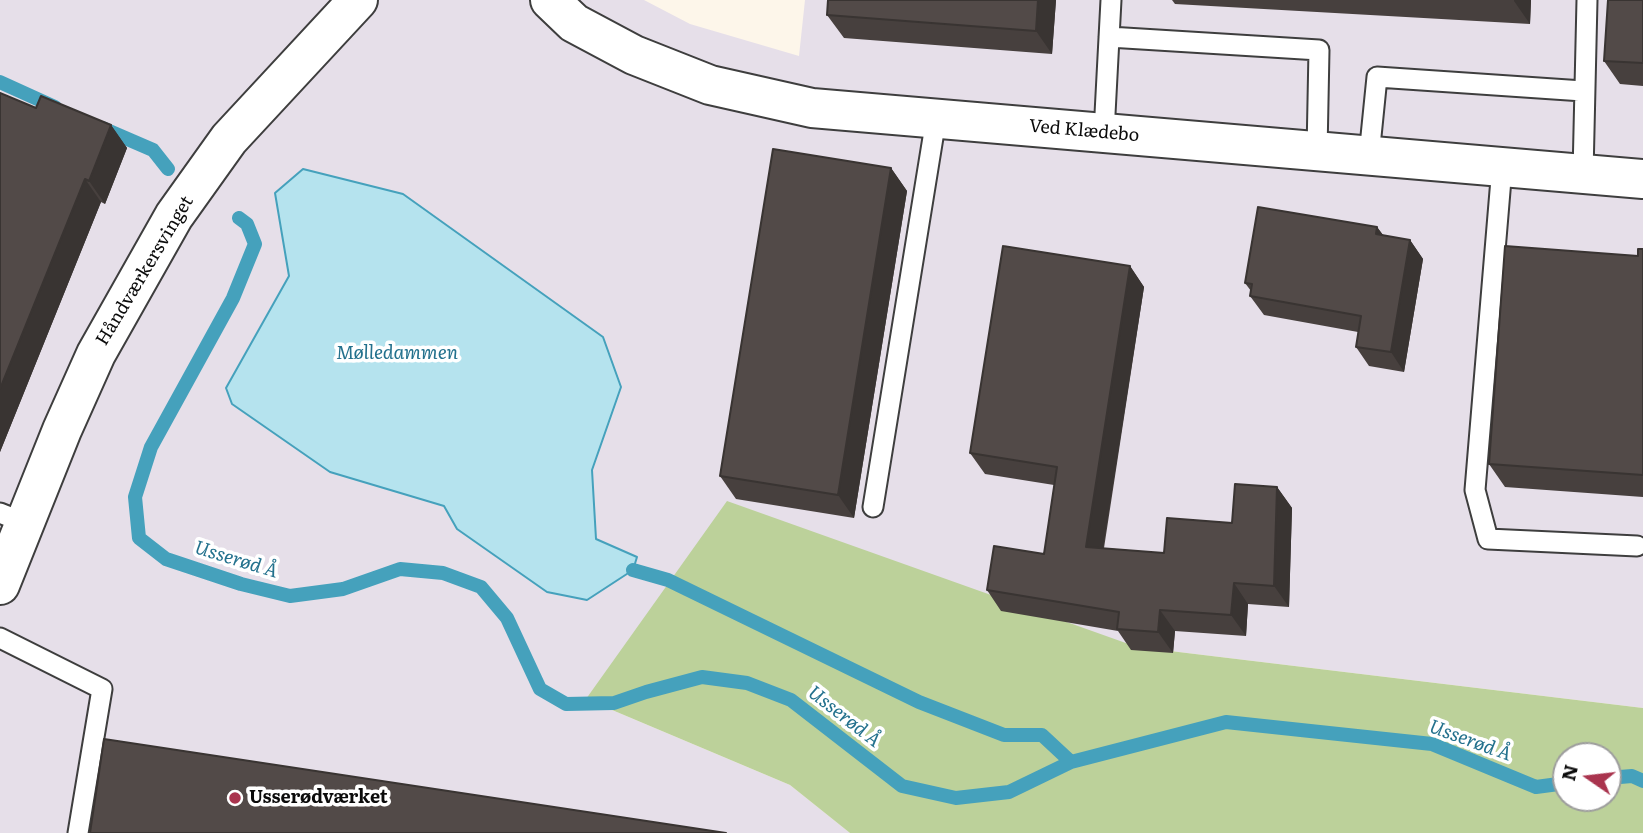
<!DOCTYPE html>
<meta charset="utf-8">
<style>
body{margin:0}
#map{position:relative;width:1643px;height:833px;overflow:hidden;background:#fdf6ea;font-family:Literata,serif}
canvas{display:block}
.north{position:absolute;left:1552px;top:742px;width:70px;height:70px;box-sizing:border-box;background:#fff;border:2px solid #9d9d9d;border-radius:50%;rotate:284deg;font-size:19px;font-weight:700;line-height:28px;text-align:center;color:#0b0b0b}
.north::after{content:'';display:block;margin:auto;width:24px;height:32px;background:#a9344e;clip-path:polygon(50% 0,100% 100%,50% 72%,0 100%)}
</style>
<div id="map">
<canvas width="1643" height="833"></canvas>
<div class="north">N</div>
</div>
<script>
const ctx = document.querySelector('canvas').getContext('2d');
ctx.lineJoin = 'round';
function paint(path, color) {
  ctx.fillStyle = color;
  ctx.fill(path, 'evenodd');
}
function shape(rows) {
  const path = new Path2D();
  for (const r of rows) {
    path.moveTo(r[0], r[1]);
    for (let i = 2; i < r.length; i += 2) path.lineTo(r[i], r[i + 1]);
  }
  return path;
}
function strokePath(path, color, width, dash) {
  ctx.strokeStyle = color;
  ctx.lineWidth = width;
  ctx.lineCap = dash ? 'butt' : 'round';
  ctx.setLineDash(dash || []);
  ctx.stroke(path);
}
function label(font, color, halo, rows, align = 'center') {
  ctx.font = font + ' Literata,serif';
  ctx.lineWidth = 7;
  ctx.setLineDash([]);
  ctx.textBaseline = 'middle';
  ctx.strokeStyle = halo;
  ctx.fillStyle = color;
  for (const [text, x, y, turn = 0] of rows) {
    ctx.save();
    ctx.translate(x, y);
    ctx.rotate((+turn || 0) * Math.PI / 180);
    ctx.textAlign = isNaN(turn) ? turn : align;
    if (halo) ctx.strokeText(text, 0, 0);
    ctx.fillText(text, 0, 0);
    ctx.restore();
  }
}
paint(shape([
 [0,0,644,0,690,24,799,56,805,0,1643,0,1643,708,1137,647,586,699,790,785,850,833,0,833]
]), '#e6dfe9');
paint(shape([
 [727,501,1137,647,1643,708,1643,833,850,833,790,785,586,699],
 [1566,756,1608,756,1608,798,1566,798]
]), '#bcd19a');
const water = shape([
 [303,169,403,194,603,337,621,387,592,470,596,539,637,557,633,570,587,600,547,592,457,529,444,506,330,472,232,404,226,388,289,276,275,193,303,169]
]);
paint(water, '#b5e3ee');
strokePath(water, '#45a1bc', 2);
strokePath(shape([
 [0,82,55,107],
 [102,128,153,150,168,169],
 [239,218,247,224,255,244,233,298,151,447,135,497,139,538,166,559,241,584,290,596,343,589,400,569,443,573,481,587,507,618,540,689,566,704,614,703,646,692,702,677,747,683,791,700,902,786,956,798,1009,792,1071,762,1226,722,1432,744,1536,787,1566,783],
 [633,570,668,580,919,702,1004,735,1042,735,1071,762],
 [1608,778,1632,776,1643,781]
]), '#45a1bc', 14);
const lane = shape([
 [1109,37,1319,50,1317,152],
 [1104,133,1111,0],
 [1369,156,1377,77,1583,91],
 [1502,167,1475,490,1488,539,1637,546],
 [1583,174,1587,0],
 [873,507,936,119],
 [0,513,25,523],
 [0,638,102,689,78,833]
]);
const street = shape([
 [550,0,574,23,634,55,710,85,812,108,1643,179],
 [0,585,62,430,96,354,174,216,229,139,358,0]
]);
strokePath(lane, '#3e3e3e', 23);
strokePath(street, '#3e3e3e', 42);
strokePath(lane, '#fff', 19);
strokePath(street, '#fff', 38);
paint(shape([
 [1056,0,1052,54,844,38,827,15],
 [1172,0,1531,0,1530,24,1175,4],
 [1643,0,1643,86,1620,84,1604,61],
 [0,93,36,108,111,125,127,148,105,204,101,202,0,452],
 [891,168,907,191,854,518,736,499,720,476],
 [1377,227,1383,235,1410,240,1423,259,1404,372,1369,366,1356,347,1358,332,1264,315,1250,296,1251,291,1245,283],
 [1643,249,1643,497,1505,487,1489,464],
 [1130,266,1144,287,1104,548,1164,553,1232,523,1277,487,1292,508,1289,607,1248,604,1246,636,1175,631,1173,653,1131,650,1118,631,1001,611,987,590,1044,554,1054,485,985,474,970,453]
]), '#47403e');
paint(shape([
 [1038,0,1056,0,1052,54,1036,31],
 [1514,0,1531,0,1530,24,1514,1],
 [111,125,127,148,105,204,89,181],
 [891,168,907,191,854,518,838,495],
 [85,179,101,202,0,452,0,389],
 [1377,227,1391,246,1376,234],
 [1410,240,1423,259,1404,372,1391,352],
 [1130,266,1144,287,1100,568,1086,547],
 [1277,487,1292,508,1289,607,1274,586],
 [1234,583,1248,604,1246,636,1231,615],
 [1160,610,1175,631,1173,653,1158,632]
]), '#393432');
const building = shape([
 [828,0,1038,0,1036,31,827,15,828,0],
 [1608,0,1643,0,1643,63,1604,61,1608,0],
 [0,93,36,108,41,96,111,125,89,181,85,179,0,389,0,93],
 [773,149,891,168,838,495,720,476,773,149],
 [1258,207,1377,227,1376,234,1410,240,1391,352,1356,347,1361,316,1250,296,1252,284,1245,283,1258,207],
 [1003,246,1130,266,1086,547,1164,553,1167,518,1232,523,1235,484,1277,487,1274,586,1234,583,1231,615,1160,610,1158,632,1117,629,1119,612,987,590,994,546,1044,554,1057,467,970,453,1003,246],
 [1505,246,1638,256,1638,249,1643,249,1643,475,1489,464,1505,246],
 [104,739,726,833,90,833,104,739]
]);
paint(building, '#524a48');
strokePath(building, '#393432', 2);
for (const [x, y, r, color] of [
 [235,798,7,"#a9344e"]
]) {
  const dot = new Path2D();
  dot.arc(x, y, r, 0, 2 * Math.PI);
  ctx.fillStyle = color;
  ctx.fill(dot);
  strokePath(dot, '#fff', 2.5);
}
label('18px', '#0b0b0b', '#fff', [
 ["Ved Klædebo",1084,131,5],
 ["Håndværkersvinget",145,271,-59]
]);
label('bold 18px', '#0b0b0b', '#fff', [
 ["Usserødværket",249,798]
], 'left');
label('italic 19px', '#23718d', '#fff', [
 ["Mølledammen",397,353],
 ["Usserød Å",236,560,17],
 ["Usserød Å",844,717,38],
 ["Usserød Å",1470,741,20]
]);
</script>
